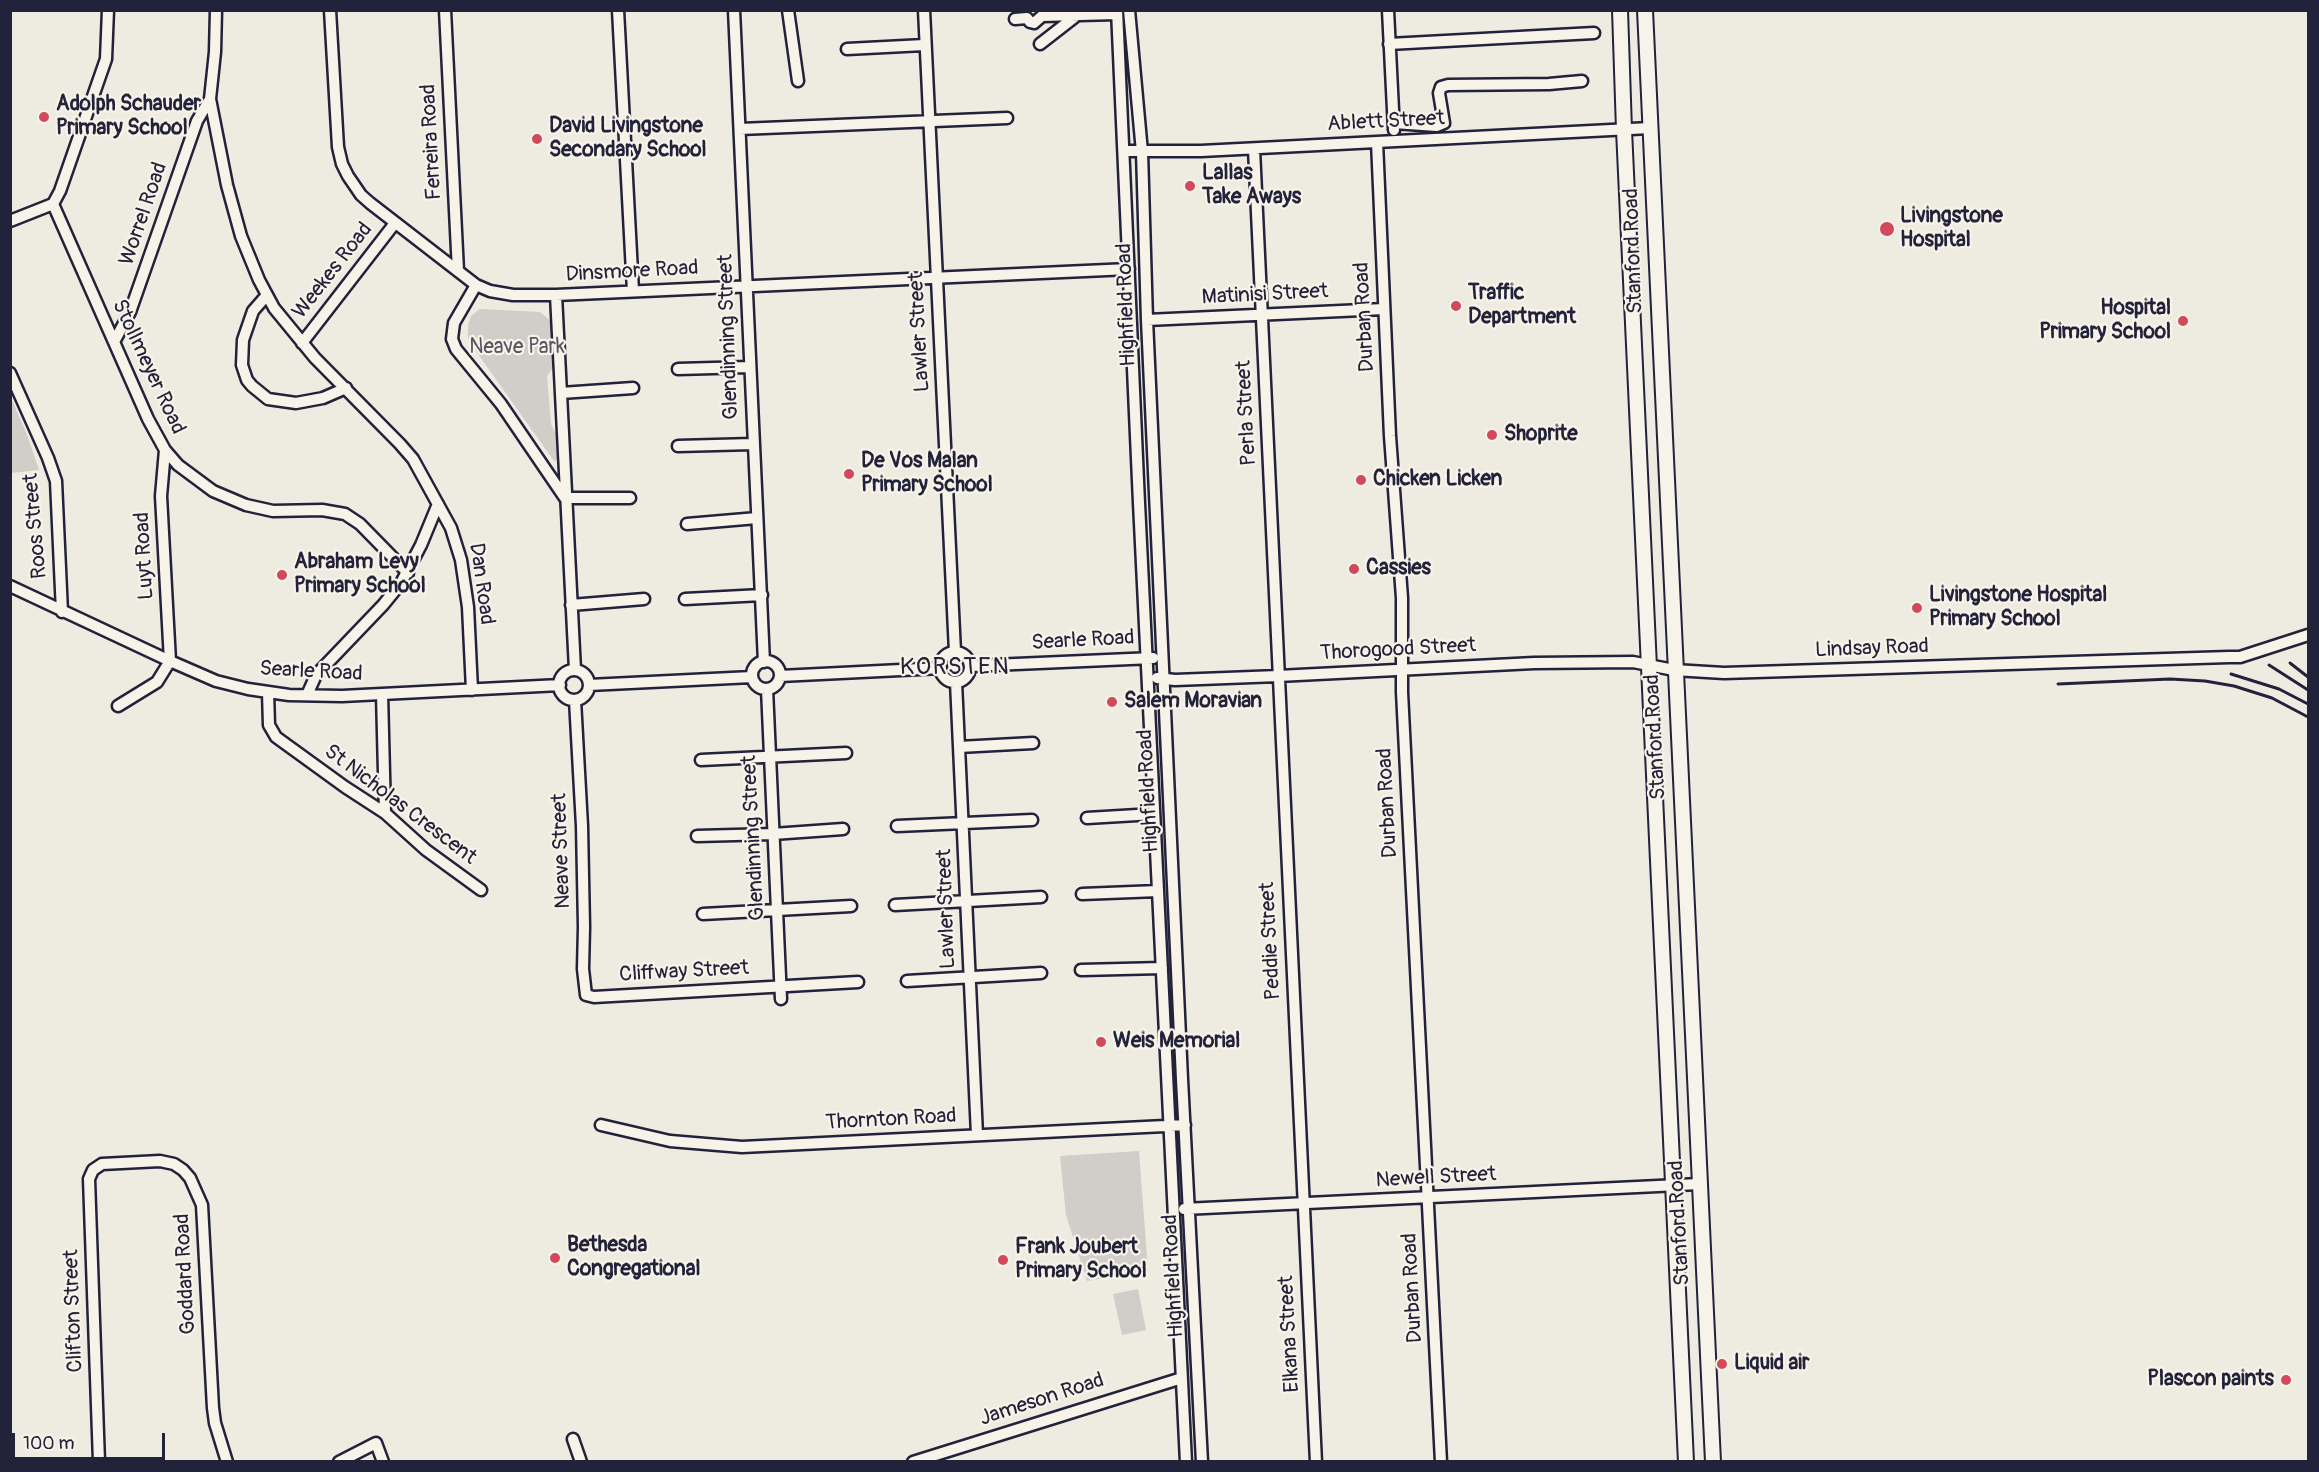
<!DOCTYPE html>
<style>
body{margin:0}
#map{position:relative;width:2319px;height:1472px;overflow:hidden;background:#eeebe1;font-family:Pangolin,sans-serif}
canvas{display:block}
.frame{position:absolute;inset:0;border:12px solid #22223b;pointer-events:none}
.scale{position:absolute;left:12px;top:1433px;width:153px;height:27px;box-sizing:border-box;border:3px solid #22223b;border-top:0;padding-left:8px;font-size:18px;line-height:21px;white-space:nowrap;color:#22223b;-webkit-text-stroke:4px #f7f3e8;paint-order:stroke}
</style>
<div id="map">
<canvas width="2319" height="1472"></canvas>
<div class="frame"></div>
<div class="scale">100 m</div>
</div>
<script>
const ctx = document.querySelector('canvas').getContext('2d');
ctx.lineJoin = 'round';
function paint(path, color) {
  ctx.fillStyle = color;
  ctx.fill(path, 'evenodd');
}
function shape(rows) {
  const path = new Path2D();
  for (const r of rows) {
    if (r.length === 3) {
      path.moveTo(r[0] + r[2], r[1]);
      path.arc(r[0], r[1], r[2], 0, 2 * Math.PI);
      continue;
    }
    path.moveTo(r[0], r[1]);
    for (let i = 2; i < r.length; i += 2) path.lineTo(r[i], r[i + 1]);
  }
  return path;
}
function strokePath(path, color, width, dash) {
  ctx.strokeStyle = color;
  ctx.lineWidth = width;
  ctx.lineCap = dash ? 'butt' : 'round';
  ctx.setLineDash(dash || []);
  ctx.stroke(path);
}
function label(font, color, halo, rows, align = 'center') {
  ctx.font = font + ' Pangolin,sans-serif';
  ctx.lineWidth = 4.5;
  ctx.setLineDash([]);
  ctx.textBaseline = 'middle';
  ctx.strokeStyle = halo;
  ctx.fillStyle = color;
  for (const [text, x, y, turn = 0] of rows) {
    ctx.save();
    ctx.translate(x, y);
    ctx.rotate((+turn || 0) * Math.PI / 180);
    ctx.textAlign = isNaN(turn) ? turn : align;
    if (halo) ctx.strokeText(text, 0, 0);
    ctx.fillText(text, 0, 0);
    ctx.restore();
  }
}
paint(shape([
 [480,309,540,312,553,323,553,368,547,376,551,424,556,434,558,459,554,461,473,347,468,338,468,326,471,316],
 [11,398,26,432,39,470,11,473],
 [1139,1151,1148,1271,1087,1281,1066,1215,1060,1156],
 [1138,1289,1146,1330,1122,1335,1113,1294]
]), '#d1cdc9');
const minor = shape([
 [216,10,215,52,210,99,227,185,241,236,259,280,274,308,315,358,400,444,413,459,451,528,461,560,468,607,472,690],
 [330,10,338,147,342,164,348,176,361,195,370,203,476,285,490,291,513,295,556,295,1129,269],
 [445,10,458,271],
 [618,10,633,291],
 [734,10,764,662],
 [788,10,798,81],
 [924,10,955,652],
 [1117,10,1139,503,1186,1462],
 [1129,10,1142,152,1147,320,1182,1079,1202,1462],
 [1388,10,1394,130],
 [1015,19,1027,18,1030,22,1034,23,1042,16,1117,14],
 [1040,44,1076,16],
 [1389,44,1594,33],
 [847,49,924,45],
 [1394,123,1437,126,1444,123,1439,93,1441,87,1448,85,1549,84,1582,81],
 [740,129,1007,118],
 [1377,142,1390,436,1402,598,1402,692,1441,1462],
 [1254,149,1316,1462],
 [1125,151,1201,151,1650,128],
 [53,204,148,419,165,450,178,465,213,491,246,505,273,511,322,510,345,514,360,524,408,573],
 [10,221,53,204,60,191,106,59,108,10],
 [476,285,454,323,452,339,456,349,501,404,565,498,630,498],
 [267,295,253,311,243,340,242,365,247,380,252,386,268,399,296,403,323,398,346,388],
 [556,295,575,670],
 [1147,320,1384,309],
 [114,342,130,312,197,121,210,99],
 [302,343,395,223],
 [678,369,749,367],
 [10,373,48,458,56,481,62,612],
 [561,393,633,388],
 [678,446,753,444],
 [687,524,757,518],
 [10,586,170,661,216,681,248,689,289,695,342,696,560,685],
 [685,599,762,595],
 [571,605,644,599],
 [955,667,15],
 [766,675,14],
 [970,666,1153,658],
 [574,685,15],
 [780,676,941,668],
 [1157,678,1175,680,1278,676,1534,663,1633,662,1674,670,1724,673,2229,657,2240,657,2308,635],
 [956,682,977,1135],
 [589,685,752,677],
 [767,689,781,999],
 [268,692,269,725,276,737,345,787,385,813,426,850,481,890],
 [382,694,385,813],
 [307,695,316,675,383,605,401,583,421,545,438,504],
 [575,700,582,826,584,927,583,969,586,995,594,997,858,982],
 [118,706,157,682,170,661,161,496,165,450],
 [959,747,1033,743],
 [701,760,846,753],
 [1087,818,1154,814],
 [897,826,1032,820],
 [697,836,773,834,843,829],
 [1082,894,1158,891],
 [895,905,1041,897],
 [703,914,851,906],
 [1081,970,1162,968],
 [907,981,1041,973],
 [601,1125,670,1141,742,1147,1185,1125],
 [1184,1209,1699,1184],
 [573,1439,581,1462],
 [99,1462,89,1179,93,1170,102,1164,160,1161,174,1164,183,1170,190,1178,202,1205,213,1408,215,1423,227,1462],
 [339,1462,376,1443,383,1462],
 [913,1462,1182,1378]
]);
const major = shape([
 [1620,10,1624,130,1686,1462],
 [1645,10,1713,1462]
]);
strokePath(minor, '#22223b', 15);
strokePath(major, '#22223b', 18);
strokePath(minor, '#f7f3e8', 10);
strokePath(major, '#f7f3e8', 14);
strokePath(shape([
 [2290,663,2308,677],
 [2269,665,2308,690],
 [2231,674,2279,689,2308,704],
 [2058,684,2170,679,2205,681,2234,686,2272,698,2308,717]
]), '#22223b', 3);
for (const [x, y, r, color] of [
 [44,117,6,"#d1495b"],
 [537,139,6,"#d1495b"],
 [1190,186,6,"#d1495b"],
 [1887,229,8,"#d1495b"],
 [1456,306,6,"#d1495b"],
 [2183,321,6,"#d1495b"],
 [1492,435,6,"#d1495b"],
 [849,474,6,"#d1495b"],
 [1361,480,6,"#d1495b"],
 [1354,569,6,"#d1495b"],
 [282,575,6,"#d1495b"],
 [1917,608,6,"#d1495b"],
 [1112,702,6,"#d1495b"],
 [1101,1042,6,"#d1495b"],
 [555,1258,6,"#d1495b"],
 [1003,1260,6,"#d1495b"],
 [1722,1364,6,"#d1495b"],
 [2286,1380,6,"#d1495b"]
]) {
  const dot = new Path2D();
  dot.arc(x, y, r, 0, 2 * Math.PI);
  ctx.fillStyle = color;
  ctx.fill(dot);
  strokePath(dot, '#f7f3e8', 2);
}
label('bold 21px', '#22223b', '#f7f3e8', [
 ["Adolph Schauder",56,105],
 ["Primary School",56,129],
 ["David Livingstone",549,127],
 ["Secondary School",549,151],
 ["Lallas",1202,174],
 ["Take Aways",1202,198],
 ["Livingstone",1900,217],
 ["Hospital",1900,241],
 ["Traffic",1468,294],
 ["Department",1468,318],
 ["Hospital",2171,309,"right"],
 ["Primary School",2171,333,"right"],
 ["Shoprite",1504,435],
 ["De Vos Malan",861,462],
 ["Primary School",861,486],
 ["Chicken Licken",1373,480],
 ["Abraham Levy",294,563],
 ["Primary School",294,587],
 ["Cassies",1366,569],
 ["Livingstone Hospital",1929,596],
 ["Primary School",1929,620],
 ["Salem Moravian",1124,702],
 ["Weis Memorial",1113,1042],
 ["Bethesda",567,1246],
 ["Congregational",567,1270],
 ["Frank Joubert",1015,1248],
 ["Primary School",1015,1272],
 ["Liquid air",1734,1364],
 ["Plascon paints",2274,1380,"right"]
], 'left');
label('21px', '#22223b', '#f7f3e8', [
 ["Ablett Street",1386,122,-3],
 ["Ferreira Road",432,142,-93],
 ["Worrel Road",144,214,-71],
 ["Stanford Road",1634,251,-92],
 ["Weekes Road",333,271,-52],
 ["Dinsmore Road",632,272,-3],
 ["Matinisi Street",1265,295,-3],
 ["Highfield Road",1127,305,-92],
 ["Durban Road",1365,317,-93],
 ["Lawler Street",920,332,-93],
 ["Glendinning Street",729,337,-92],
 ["Stollmeyer Road",148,367,65],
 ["Perla Street",1247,413,-93],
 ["Roos Street",36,526,-95],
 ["Luyt Road",145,556,-93],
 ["Dan Road",481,584,82],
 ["Searle Road",1083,641,-3],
 ["Lindsay Road",1872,649,-2],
 ["Thorogood Street",1398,650,-3],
 ["Searle Road",311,672,3],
 ["Stanford Road",1656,737,-93],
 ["Highfield Road",1149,791,-93],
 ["Durban Road",1388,803,-93],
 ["St Nicholas Crescent",400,805,37],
 ["Glendinning Street",754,838,-93],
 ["Neave Street",562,851,-92],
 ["Lawler Street",947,909,-92],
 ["Peddie Street",1271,941,-93],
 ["Cliffway Street",684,972,-3],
 ["Thornton Road",891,1120,-3],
 ["Newell Street",1436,1178,-3],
 ["Stanford Road",1680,1223,-93],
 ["Goddard Road",186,1274,-93],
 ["Highfield Road",1174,1276,-93],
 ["Durban Road",1413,1288,-93],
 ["Clifton Street",74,1311,-92],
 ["Elkana Street",1290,1334,-93],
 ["Jameson Road",1042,1400,-18]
]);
label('21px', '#575566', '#f7f3e8', [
 ["Neave Park",517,348]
]);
ctx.letterSpacing = '1.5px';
label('24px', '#22223b', '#f7f3e8', [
 ["KORSTEN",955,668]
]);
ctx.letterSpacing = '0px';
</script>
